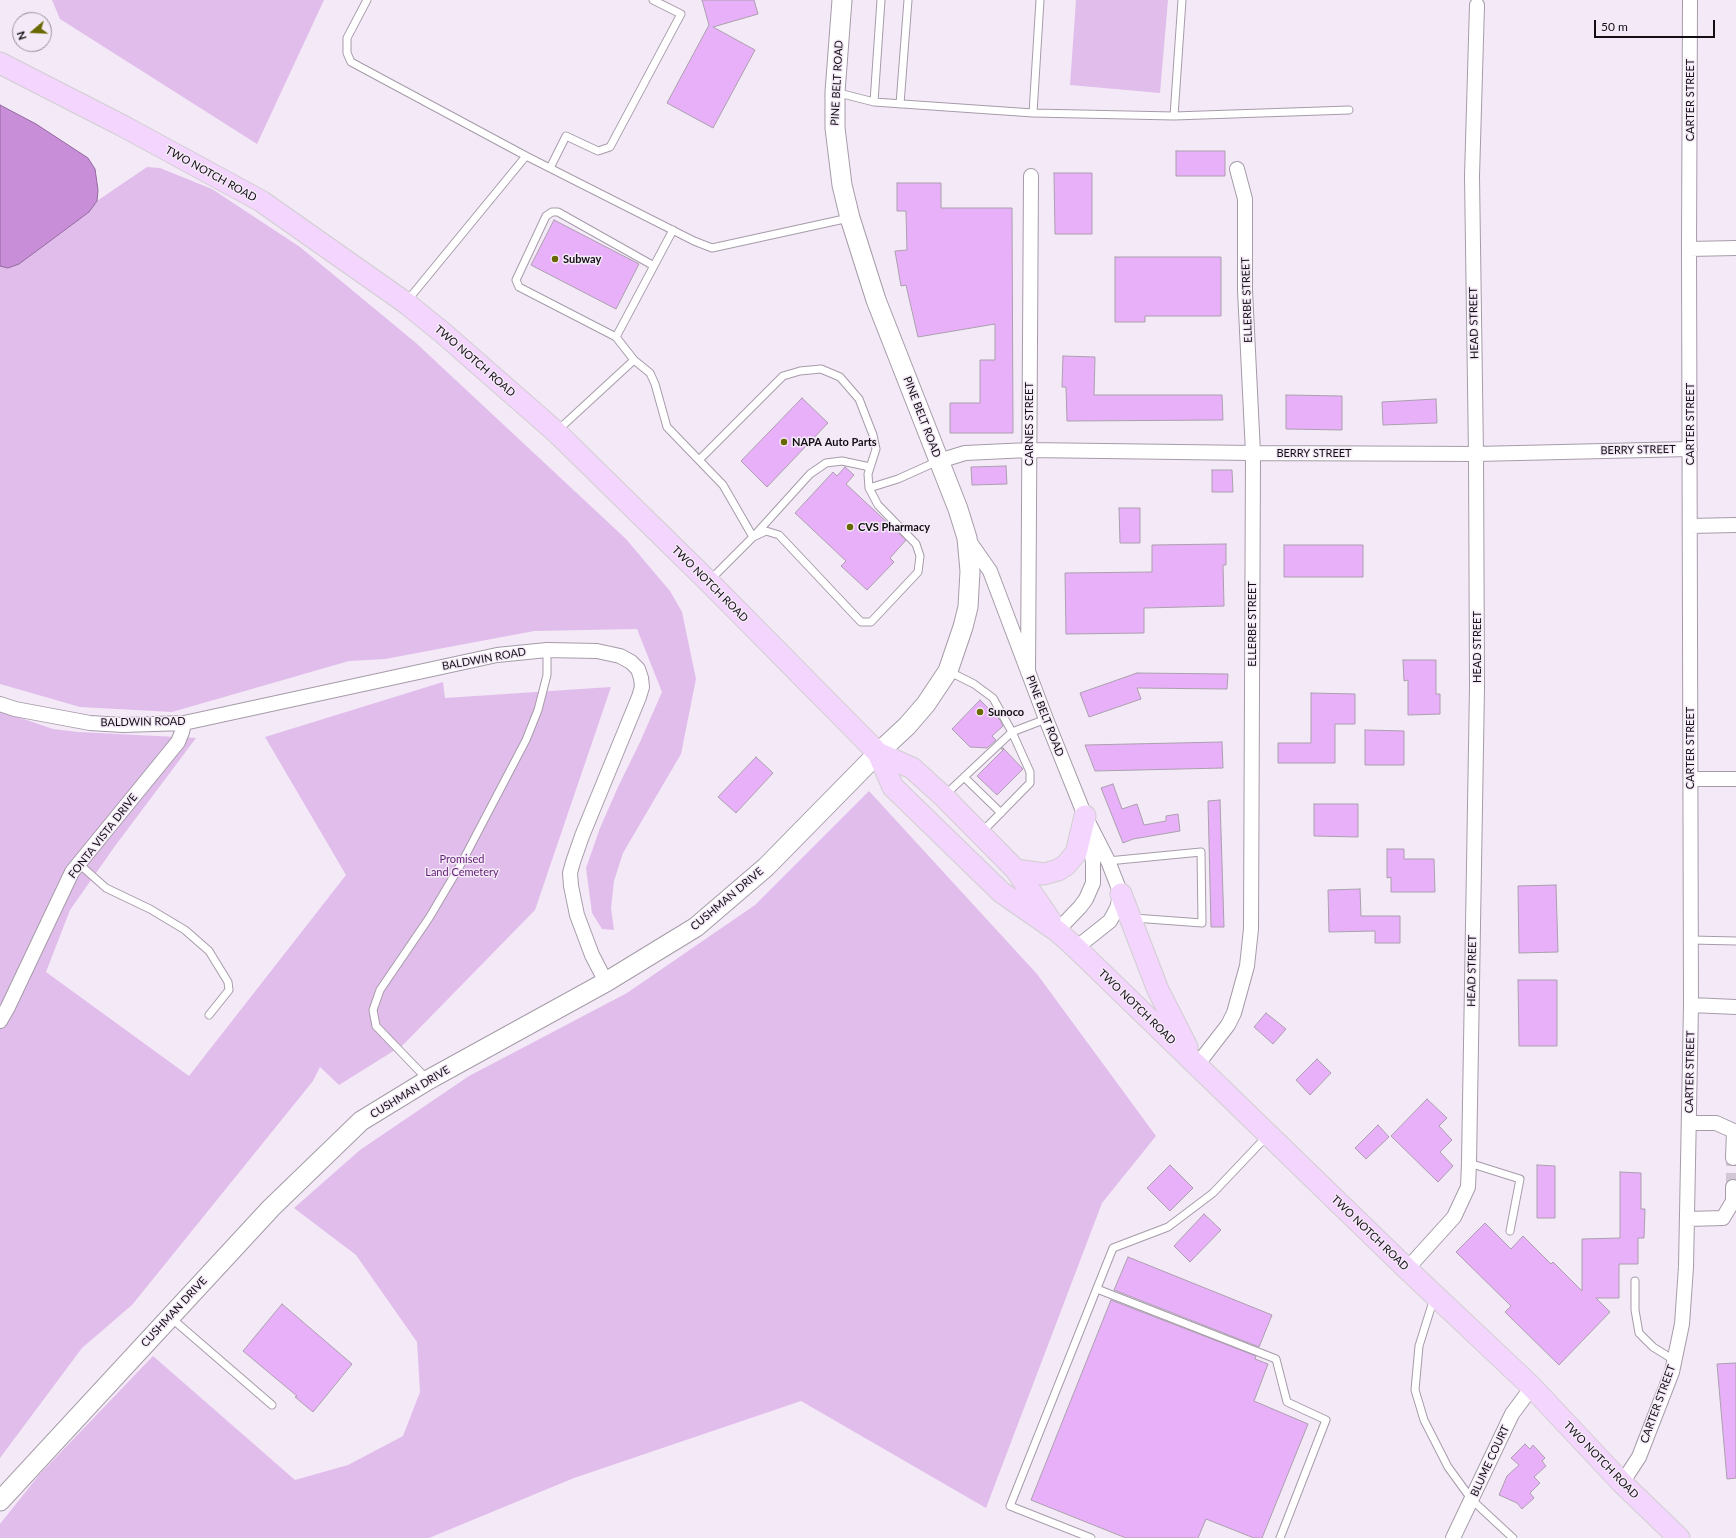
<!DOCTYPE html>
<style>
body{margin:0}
#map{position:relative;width:1736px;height:1538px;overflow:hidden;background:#f4e9f7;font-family:Lato,sans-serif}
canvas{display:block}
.north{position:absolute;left:12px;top:12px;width:40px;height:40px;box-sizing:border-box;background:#f4e9f7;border:1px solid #9a919c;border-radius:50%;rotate:251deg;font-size:11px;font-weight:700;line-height:16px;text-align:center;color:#120e13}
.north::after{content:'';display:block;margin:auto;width:14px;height:18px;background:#696700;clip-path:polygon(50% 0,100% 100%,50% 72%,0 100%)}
.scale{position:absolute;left:1594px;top:20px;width:121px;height:18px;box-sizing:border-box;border:2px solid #120e13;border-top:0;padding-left:5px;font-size:12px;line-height:14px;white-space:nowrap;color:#120e13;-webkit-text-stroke:3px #f4e9f7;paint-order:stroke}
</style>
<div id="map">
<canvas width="1736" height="1538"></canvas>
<div class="north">N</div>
<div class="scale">50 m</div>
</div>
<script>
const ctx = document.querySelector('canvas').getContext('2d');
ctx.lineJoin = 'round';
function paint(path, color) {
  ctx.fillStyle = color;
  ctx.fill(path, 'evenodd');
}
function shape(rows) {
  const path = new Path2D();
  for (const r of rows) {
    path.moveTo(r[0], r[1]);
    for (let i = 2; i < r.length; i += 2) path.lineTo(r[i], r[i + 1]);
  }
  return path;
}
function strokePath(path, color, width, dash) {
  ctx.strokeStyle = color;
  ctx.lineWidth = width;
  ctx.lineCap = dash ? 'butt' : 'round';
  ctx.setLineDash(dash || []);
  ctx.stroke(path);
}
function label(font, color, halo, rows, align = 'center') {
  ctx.font = font + ' Lato,sans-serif';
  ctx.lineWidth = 3;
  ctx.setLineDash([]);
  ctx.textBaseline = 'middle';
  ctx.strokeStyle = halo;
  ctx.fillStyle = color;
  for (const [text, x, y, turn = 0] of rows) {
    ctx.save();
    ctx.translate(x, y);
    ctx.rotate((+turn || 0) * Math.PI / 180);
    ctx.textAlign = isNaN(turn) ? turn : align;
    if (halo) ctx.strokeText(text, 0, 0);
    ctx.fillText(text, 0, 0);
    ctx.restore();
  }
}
paint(shape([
 [52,0,324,0,257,144,60,19],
 [1076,0,1168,0,1160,93,1070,85],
 [147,167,160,168,212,189,300,247,416,343,626,539,670,591,682,612,696,679,681,754,623,853,614,881,611,908,614,930,602,929,592,913,586,868,600,828,618,787,640,742,662,692,637,629,534,631,385,659,349,661,172,712,80,707,0,684,0,266,8,268,19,264,89,212,97,201],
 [443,682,445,698,611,687,535,910,403,1045,339,1085,320,1067,313,1081,132,1305,82,1348,0,1458,0,711,53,729,78,732,196,738,115,846,70,910,46,972,189,1076,346,875,265,737],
 [869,791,1037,974,1156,1136,1102,1203,986,1508,801,1401,574,1478,429,1538,0,1538,0,1524,39,1475,153,1356,295,1480,348,1465,403,1436,420,1392,417,1342,356,1255,294,1208,360,1150,469,1076,627,993,755,905]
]), '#e1bdeb');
const water = shape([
 [0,105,36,124,88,158,95,169,98,190,97,201,89,212,19,264,8,268,0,266,0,105]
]);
paint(water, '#c88fd8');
strokePath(water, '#91689d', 1);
const building = shape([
 [702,0,754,0,758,14,713,27,755,50,713,128,667,103,709,25,702,0],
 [1176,151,1225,151,1225,176,1176,176,1176,151],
 [1054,173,1092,173,1092,234,1055,234,1054,173],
 [897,183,941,183,941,208,1012,208,1013,433,950,433,950,403,980,403,980,360,995,360,995,324,918,337,906,285,901,286,895,251,907,250,906,211,897,211,897,183],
 [554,220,639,264,616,309,531,265,554,220],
 [1115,257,1221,257,1221,316,1145,316,1145,322,1115,322,1115,257],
 [1063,356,1095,357,1094,395,1222,395,1223,420,1067,421,1066,387,1062,387,1063,356],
 [1286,395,1342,396,1342,430,1286,429,1286,395],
 [802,398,828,423,767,487,741,461,802,398],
 [1436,399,1437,423,1383,425,1382,402,1436,399],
 [1006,466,1007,484,972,485,971,467,1006,466],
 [845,467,854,475,846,484,906,540,890,558,894,562,867,590,841,566,846,561,795,513,833,472,837,476,845,467],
 [1212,470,1232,470,1233,492,1212,492,1212,470],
 [1119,508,1140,508,1140,543,1120,543,1119,508],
 [1226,544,1226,565,1223,565,1224,606,1144,608,1144,633,1066,634,1065,573,1152,572,1152,545,1226,544],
 [1284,545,1363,545,1363,577,1284,577,1284,545],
 [1403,660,1436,660,1436,694,1440,694,1440,714,1408,715,1408,680,1404,681,1403,660],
 [1137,673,1228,674,1227,689,1137,688,1141,699,1089,717,1080,693,1137,673],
 [1311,693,1355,694,1355,724,1335,724,1335,763,1278,763,1278,743,1311,743,1311,693],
 [980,700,1000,720,1003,726,992,736,996,740,987,748,970,747,952,729,980,700],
 [1365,730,1404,731,1404,765,1365,765,1365,730],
 [1222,742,1223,768,1095,771,1085,745,1222,742],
 [1003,748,1023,769,997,795,977,776,1004,749,1001,749,1003,748],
 [756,757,773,773,736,813,718,797,756,757],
 [1113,784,1122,809,1137,804,1144,825,1166,821,1166,816,1178,814,1180,831,1133,839,1123,843,1101,788,1113,784],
 [1220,800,1224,927,1211,927,1208,801,1220,800],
 [1314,804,1358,804,1358,837,1314,836,1314,804],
 [1387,849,1404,849,1404,859,1434,859,1435,892,1391,892,1391,877,1387,878,1387,849],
 [1556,885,1558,952,1519,953,1518,886,1556,885],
 [1360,889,1361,916,1400,916,1400,943,1375,943,1375,931,1329,932,1328,890,1360,889],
 [1518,980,1557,980,1557,1046,1519,1046,1518,980],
 [1266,1013,1286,1029,1273,1044,1254,1027,1266,1013],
 [1317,1059,1331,1073,1310,1095,1296,1080,1317,1059],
 [1427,1099,1447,1118,1439,1126,1452,1140,1440,1152,1453,1166,1438,1182,1391,1136,1427,1099],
 [1378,1125,1389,1137,1366,1159,1355,1148,1378,1125],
 [1170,1165,1193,1188,1170,1211,1147,1188,1170,1165],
 [1537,1165,1555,1166,1555,1218,1537,1218,1537,1165],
 [1620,1172,1641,1173,1641,1209,1645,1209,1644,1238,1638,1238,1638,1264,1619,1264,1619,1298,1596,1298,1610,1312,1559,1365,1505,1312,1511,1306,1456,1252,1485,1223,1511,1249,1523,1236,1551,1264,1553,1262,1582,1291,1582,1239,1620,1238,1620,1172],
 [1204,1214,1221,1230,1190,1262,1174,1246,1204,1214],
 [1128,1257,1272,1315,1259,1347,1114,1290,1128,1257],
 [1111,1300,1256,1356,1255,1359,1268,1364,1254,1401,1308,1424,1262,1538,1254,1538,1206,1519,1198,1538,1126,1538,1031,1500,1111,1300],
 [282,1304,352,1364,313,1412,295,1397,297,1396,243,1351,282,1304],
 [1736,1363,1736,1478,1727,1479,1717,1364,1736,1363],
 [1525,1444,1530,1449,1533,1445,1545,1458,1542,1461,1546,1466,1534,1477,1540,1483,1530,1493,1534,1498,1522,1509,1517,1503,1499,1495,1507,1476,1519,1465,1511,1458,1525,1444]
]);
paint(building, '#e9b0fa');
strokePath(building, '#aaa0ad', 1);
strokePath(shape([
 [1733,1187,1733,1158]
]), '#d2c8d5', 14, [14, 7]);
const lane = shape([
 [367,0,347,38,347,53,351,62,526,156,694,241,712,248,849,218],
 [835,92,874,102,1033,113,1174,116,1349,110],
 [874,102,881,0],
 [900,104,908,0],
 [1033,113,1040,0],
 [1174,116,1182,0],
 [550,168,566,136,598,151,610,147,681,14,653,0],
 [654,266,558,212,552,212,546,216,516,280,519,287,616,337,634,360,650,373,655,384,667,427,723,485,753,537,810,474,826,463,842,461,870,467],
 [407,301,526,156],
 [616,337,673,230],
 [558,430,634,360],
 [699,460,783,376,800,371,821,369,840,377,859,399,873,435,876,449,868,474,869,488,878,505,916,544,920,556,918,572,871,622,861,622,779,535,766,531,753,537,710,580],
 [869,488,898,479,938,461],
 [948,671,974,684,993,698,1012,732,1046,719],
 [964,777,1001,813],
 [945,795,1012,732,1030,772,1030,783,981,833],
 [1108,861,1201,852,1202,923,1134,918],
 [78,863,106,888,150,909,185,930,209,951,228,982,229,990,209,1015],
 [1691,940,1736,941],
 [428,1080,376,1026,373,1010,380,990,429,918,461,864,526,740,538,710,547,675,547,650],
 [1469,1163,1520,1179,1510,1231],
 [1635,1281,1635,1310,1639,1333,1653,1347,1674,1360],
 [1097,1289,1276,1359,1287,1402,1326,1420,1280,1538],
 [1434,1298,1419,1346,1415,1390,1424,1420,1448,1467,1472,1500,1513,1538],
 [170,1317,272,1405],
 [1091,1538,1010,1506,1113,1248,1168,1227,1213,1193,1267,1136]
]);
const street = shape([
 [1689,249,1736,248],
 [939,461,965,453,1029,450,1253,453,1476,454,1690,449],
 [1690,526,1736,525],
 [967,538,990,571,1046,719,1085,816,1108,861,1121,894,1117,908,1110,921,1076,948],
 [1028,672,1031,176],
 [0,704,15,709,90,723,123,725,184,723,497,655,547,650,597,651,620,656,631,662,638,669,641,678,642,687,639,697,582,836,573,862,570,873,571,886,577,915,592,955,606,982],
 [1691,779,1736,779],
 [1057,931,1080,907,1086,899,1093,883,1093,862,1087,826],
 [1691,1005,1736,1007],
 [0,1021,8,1007,72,872,178,742,182,732,184,723],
 [1197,1065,1228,1025,1234,1013,1247,966,1251,929,1253,453,1245,290,1245,199,1237,169],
 [1689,1123,1716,1123,1734,1131,1733,1158],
 [1687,1219,1723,1218,1733,1201,1733,1187],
 [1407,1269,1454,1217,1468,1187,1469,1163,1477,687,1476,454,1472,176,1477,5],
 [1622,1483,1639,1457,1672,1372,1682,1324,1686,1267,1691,1005,1689,249,1690,0],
 [1453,1538,1512,1414,1532,1387]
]);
const secondary = shape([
 [0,1501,271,1208,361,1121,428,1080,606,982,696,927,766,867,878,753,907,726,926,704,948,671,963,627,968,607,970,571,967,538,958,509,876,300,850,218,842,185,835,128,835,92,842,0]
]);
const primary = shape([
 [0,63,123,126,261,201,406,303,443,333,556,432,709,582,878,753,893,787,1001,892,1057,931,1076,948,1407,1269,1532,1387,1622,1483,1679,1538],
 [878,753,912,768,943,796,1016,870,1050,920],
 [1016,870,1044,874,1058,870,1066,865,1076,853,1085,816],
 [1121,894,1158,990,1187,1047]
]);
strokePath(lane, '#a69ca9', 9);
strokePath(street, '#a69ca9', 16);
strokePath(secondary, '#a69ca9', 21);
strokePath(primary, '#d0cfd0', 23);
strokePath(lane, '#fff', 7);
strokePath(street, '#fff', 14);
strokePath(secondary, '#fff', 19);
strokePath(primary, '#f4d5fd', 21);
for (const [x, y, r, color] of [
 [555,259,4,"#696700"],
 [784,442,4,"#696700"],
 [850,527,4,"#696700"],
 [980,712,4,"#696700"]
]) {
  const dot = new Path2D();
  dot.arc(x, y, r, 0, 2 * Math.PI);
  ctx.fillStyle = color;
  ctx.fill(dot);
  strokePath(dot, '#f4e9f7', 1.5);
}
label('11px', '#120e13', '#f4e9f7', [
 ["PINE BELT ROAD",837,83,-87],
 ["CARTER STREET",1690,100,-90],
 ["TWO NOTCH ROAD",211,174,29],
 ["ELLERBE STREET",1247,300,-92],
 ["HEAD STREET",1474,323,-91],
 ["TWO NOTCH ROAD",475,361,41],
 ["PINE BELT ROAD",922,417,69],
 ["CARNES STREET",1029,424,-90],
 ["CARTER STREET",1690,424,-90],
 ["BERRY STREET",1638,450,-1],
 ["BERRY STREET",1314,453],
 ["TWO NOTCH ROAD",710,584,45],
 ["ELLERBE STREET",1252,624,-90],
 ["HEAD STREET",1477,647,-90],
 ["BALDWIN ROAD",484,659,-10],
 ["PINE BELT ROAD",1045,716,69],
 ["BALDWIN ROAD",143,722,-1],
 ["CARTER STREET",1690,748,-90],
 ["FONTA VISTA DRIVE",103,836,-52],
 ["CUSHMAN DRIVE",727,899,-40],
 ["HEAD STREET",1472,971,-89],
 ["TWO NOTCH ROAD",1137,1007,44],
 ["CARTER STREET",1690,1072,-89],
 ["CUSHMAN DRIVE",410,1092,-31],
 ["TWO NOTCH ROAD",1370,1233,44],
 ["CUSHMAN DRIVE",174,1312,-47],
 ["CARTER STREET",1658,1404,-70],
 ["TWO NOTCH ROAD",1601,1460,46],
 ["BLUME COURT",1490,1461,-65]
]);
label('bold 11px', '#120e13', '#f4e9f7', [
 ["Subway",563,259],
 ["NAPA Auto Parts",792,442],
 ["CVS Pharmacy",858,527],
 ["Sunoco",988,712]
], 'left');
label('11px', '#662278', '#f4e9f7', [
 ["Promised",462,859],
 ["Land Cemetery",462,872]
]);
</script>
